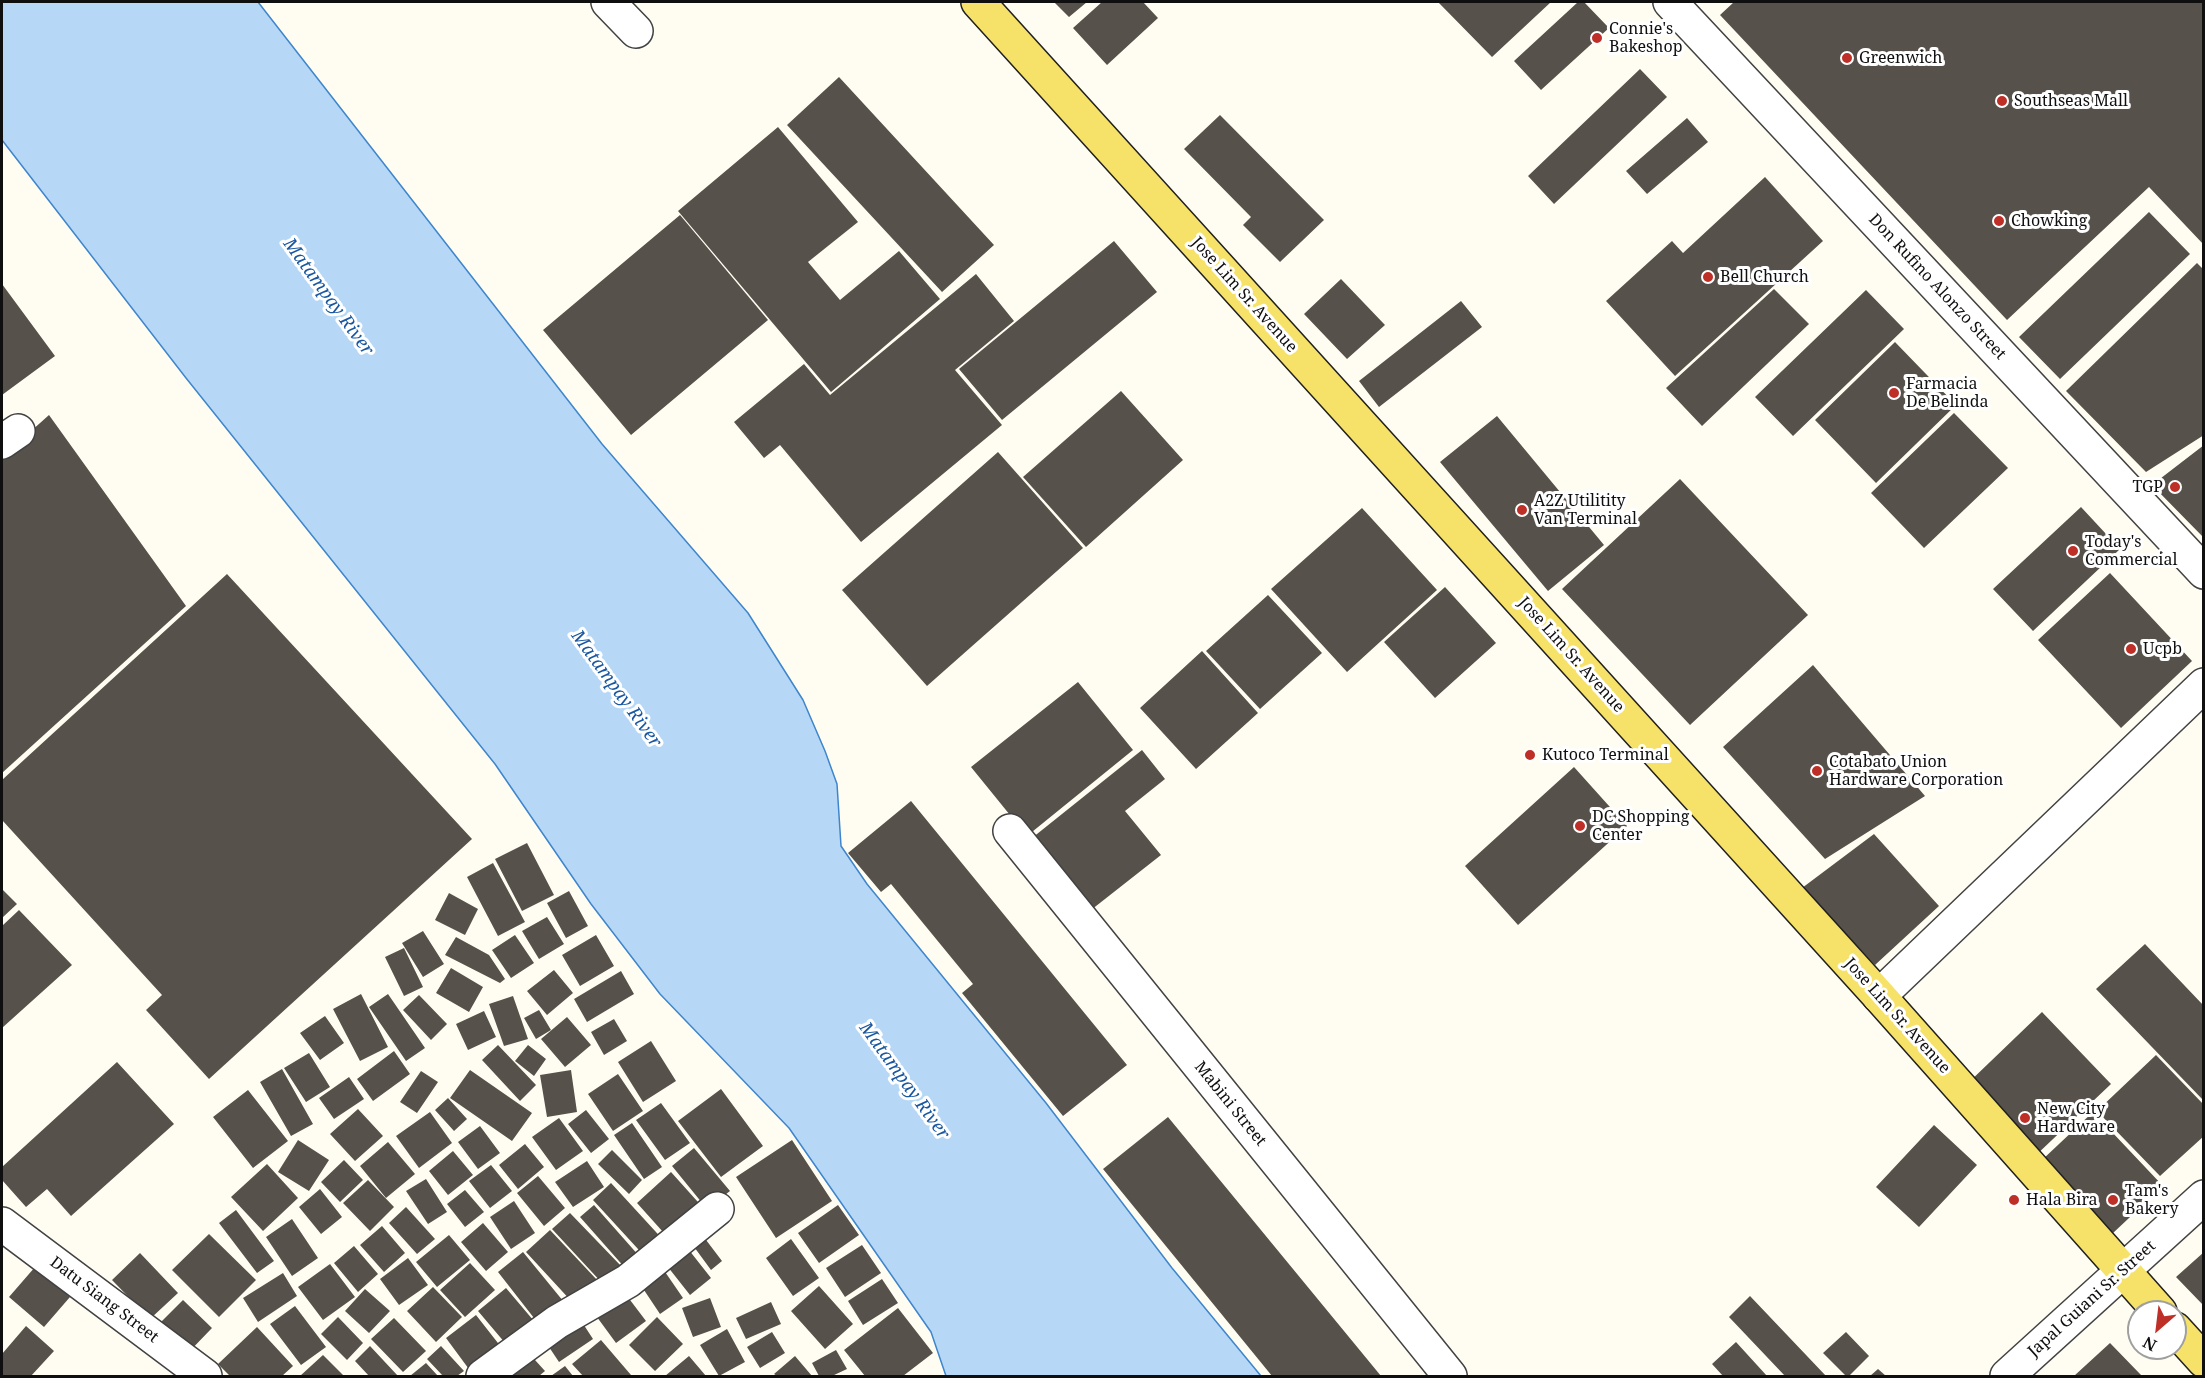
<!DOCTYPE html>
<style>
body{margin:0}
#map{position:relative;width:2205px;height:1378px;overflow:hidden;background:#fffdf1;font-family:"Noto Serif",serif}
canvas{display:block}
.frame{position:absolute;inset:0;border:3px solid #0f0f0f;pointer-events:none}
.north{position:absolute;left:2127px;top:1300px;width:60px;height:60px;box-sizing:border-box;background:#fff;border:2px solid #9f9f9f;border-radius:50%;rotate:208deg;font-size:16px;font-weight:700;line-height:24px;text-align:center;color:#0f0f0f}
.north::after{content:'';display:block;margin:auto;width:21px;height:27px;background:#be2f28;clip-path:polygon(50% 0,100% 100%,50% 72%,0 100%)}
</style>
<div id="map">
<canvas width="2205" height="1378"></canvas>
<div class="frame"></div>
<div class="north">N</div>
</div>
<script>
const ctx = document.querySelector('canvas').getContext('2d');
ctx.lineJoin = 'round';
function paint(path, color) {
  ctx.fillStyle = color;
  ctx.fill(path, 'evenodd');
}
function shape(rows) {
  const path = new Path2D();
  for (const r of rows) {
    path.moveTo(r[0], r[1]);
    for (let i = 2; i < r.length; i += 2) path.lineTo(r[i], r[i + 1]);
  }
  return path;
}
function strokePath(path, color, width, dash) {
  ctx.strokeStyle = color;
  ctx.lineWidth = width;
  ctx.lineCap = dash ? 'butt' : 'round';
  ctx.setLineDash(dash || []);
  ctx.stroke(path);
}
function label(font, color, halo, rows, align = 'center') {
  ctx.font = font + ' "Noto Serif",serif';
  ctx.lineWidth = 6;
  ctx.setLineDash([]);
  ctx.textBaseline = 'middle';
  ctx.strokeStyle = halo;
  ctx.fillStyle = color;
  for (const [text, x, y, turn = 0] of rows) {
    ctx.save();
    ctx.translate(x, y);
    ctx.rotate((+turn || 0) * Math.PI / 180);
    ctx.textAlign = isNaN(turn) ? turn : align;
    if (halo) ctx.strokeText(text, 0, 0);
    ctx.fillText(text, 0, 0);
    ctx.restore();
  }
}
const water = shape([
 [2,2,258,2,602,444,748,613,803,700,825,751,837,784,841,846,867,884,1046,1103,1172,1268,1261,1376,946,1376,931,1332,789,1128,660,994,591,904,495,764,186,378,2,140,2,2]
]);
paint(water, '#b6d8f6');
strokePath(water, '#3e85cc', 1.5);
paint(shape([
 [1054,2,1087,2,1069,17],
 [1102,2,1143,2,1158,18,1107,65,1073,28],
 [1438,2,1551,2,1492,57],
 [1578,2,1584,2,1609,28,1541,90,1514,61],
 [1734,2,2204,2,2204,245,2149,187,2007,320,1720,15],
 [1640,69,1667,97,1554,204,1528,176],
 [839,77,994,245,942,292,787,125],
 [1220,115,1324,220,1280,262,1243,225,1251,217,1184,149],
 [1687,118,1708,142,1647,194,1626,171],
 [778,127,858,222,808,262,840,300,899,251,940,299,831,392,678,211],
 [1765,177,1823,241,1675,376,1606,301,1672,241,1683,253],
 [2149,212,2190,254,2060,379,2019,337],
 [680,215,768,320,631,435,543,330],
 [1114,241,1157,292,1002,420,959,369],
 [2197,263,2204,270,2204,435,2146,472,2066,391],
 [976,274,1014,321,955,370,1002,425,861,542,780,445,764,458,734,422,804,364,830,395],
 [1341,279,1385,325,1347,359,1304,314],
 [2,284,55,356,2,395],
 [1774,289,1809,324,1702,426,1666,388],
 [1866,290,1904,329,1793,436,1755,397],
 [1461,301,1482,327,1379,407,1359,381],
 [1895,342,1956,405,1876,483,1815,420],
 [1121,391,1183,460,1086,547,1023,477],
 [1954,413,2008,468,1924,548,1871,493],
 [49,415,186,606,2,773,2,457],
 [1497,416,1604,545,1548,591,1440,462],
 [2204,445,2204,538,2152,485],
 [998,452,1083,548,927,686,842,590],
 [1680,479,1808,615,1690,725,1562,589],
 [2081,507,2120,549,2033,631,1993,589],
 [1362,508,1437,590,1347,672,1271,589],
 [2110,573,2192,661,2121,728,2038,640],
 [227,574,472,839,209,1079,146,1010,162,995,2,820,2,780],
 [1445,587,1496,643,1435,698,1384,642],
 [1268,595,1322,653,1260,709,1206,651],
 [1202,651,1258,713,1196,769,1140,708],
 [1813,665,1925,796,1825,859,1723,747],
 [1078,682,1133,750,1027,836,971,767],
 [1142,750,1165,779,1125,811,1161,855,1091,910,1032,838],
 [1574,767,1627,826,1518,925,1465,866],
 [911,801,1127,1065,1063,1116,962,993,973,984,891,884,881,892,848,853],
 [1874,834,1939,906,1875,965,1802,888],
 [527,843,554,895,522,911,495,859],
 [493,863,525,922,498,936,467,877],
 [2,889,17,904,2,918],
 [569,891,588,926,566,938,547,903],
 [449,893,478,909,465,935,435,920],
 [19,910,72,965,2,1028,2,926],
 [547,917,564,944,539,959,522,931],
 [423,931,444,964,423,977,402,943],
 [515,935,534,963,511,978,492,950],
 [596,935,614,966,580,986,562,955],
 [456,937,489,955,505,979,500,983,445,955],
 [2145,944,2204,1006,2204,1101,2096,989],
 [404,948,423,987,404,996,385,957],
 [451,968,483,987,469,1012,436,993],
 [554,970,573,993,547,1015,527,991],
 [621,971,634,994,587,1022,574,999],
 [361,994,388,1047,360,1061,333,1009],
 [388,994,425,1048,406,1061,369,1007],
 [419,995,447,1024,431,1040,403,1010],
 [513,996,528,1039,504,1046,489,1004],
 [539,1010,551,1030,536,1039,524,1018],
 [484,1011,496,1037,468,1050,456,1024],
 [2042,1012,2111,1084,2033,1158,1965,1086],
 [325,1016,344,1043,320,1060,300,1033],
 [567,1017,591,1045,565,1067,541,1039],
 [614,1019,627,1041,604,1055,591,1032],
 [651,1041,676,1081,643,1102,618,1062],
 [498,1045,536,1085,520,1101,482,1060],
 [528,1045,546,1059,534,1076,515,1061],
 [394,1051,410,1074,373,1101,357,1079],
 [309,1053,330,1087,306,1102,284,1068],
 [2156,1055,2204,1105,2204,1136,2160,1176,2097,1111],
 [117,1062,174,1124,71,1216,47,1189,26,1207,2,1180,2,1167],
 [282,1069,313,1124,291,1136,260,1082],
 [470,1070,532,1113,512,1141,450,1098],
 [571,1070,577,1112,547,1117,540,1075],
 [421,1071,438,1082,417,1113,400,1102],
 [618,1074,643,1111,613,1131,588,1094],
 [349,1077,364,1099,334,1119,319,1098],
 [721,1089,763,1146,721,1177,678,1121],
 [248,1090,288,1141,253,1168,213,1117],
 [448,1098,467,1119,454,1131,435,1110],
 [661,1103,690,1143,665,1160,636,1120],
 [358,1109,383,1136,355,1161,330,1134],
 [586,1110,609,1139,591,1153,568,1124],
 [430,1112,452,1143,419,1168,396,1136],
 [2093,1112,2163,1186,2112,1234,2042,1160],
 [1168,1117,1381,1376,1272,1376,1103,1169],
 [559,1118,583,1151,556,1170,532,1137],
 [632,1123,662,1167,644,1179,614,1135],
 [1934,1125,1977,1165,1919,1227,1876,1187],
 [480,1126,500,1153,478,1169,458,1142],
 [298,1140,329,1160,309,1191,278,1172],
 [792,1140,832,1201,776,1238,736,1177],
 [388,1142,415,1174,386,1198,360,1166],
 [525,1144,544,1167,518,1189,499,1165],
 [694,1148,730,1191,707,1209,672,1166],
 [612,1150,642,1180,629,1194,598,1164],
 [453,1151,473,1175,448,1195,429,1171],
 [344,1160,363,1180,340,1202,321,1182],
 [587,1161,604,1187,573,1207,555,1182],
 [267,1164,298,1198,263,1231,231,1197],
 [491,1165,512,1191,490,1208,469,1181],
 [671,1172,706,1211,672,1242,637,1203],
 [538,1176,565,1208,544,1226,517,1193],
 [426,1179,447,1212,428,1224,406,1191],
 [368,1180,394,1207,370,1231,343,1203],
 [611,1183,667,1244,649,1261,593,1200],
 [320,1189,342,1217,321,1234,299,1207],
 [465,1190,484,1212,465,1227,447,1204],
 [514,1201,535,1233,511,1249,490,1217],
 [594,1205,640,1257,626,1269,580,1217],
 [838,1205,859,1235,819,1263,798,1233],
 [406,1207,435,1239,417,1254,389,1223],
 [236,1210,274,1261,257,1273,219,1223],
 [570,1213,622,1267,603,1284,552,1229],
 [292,1219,318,1258,292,1276,266,1237],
 [483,1223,508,1252,486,1271,461,1242],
 [382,1226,405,1253,384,1272,360,1245],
 [550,1230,598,1281,573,1303,526,1252],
 [700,1232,722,1261,711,1270,689,1240],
 [209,1234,256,1280,219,1317,172,1270],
 [449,1235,470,1260,437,1287,416,1262],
 [791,1239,819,1278,793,1296,766,1258],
 [685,1245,711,1278,690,1295,664,1262],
 [862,1245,881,1273,845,1297,826,1268],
 [354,1246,378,1274,358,1292,334,1263],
 [523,1252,568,1307,541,1327,498,1272],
 [2204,1252,2204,1306,2176,1277],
 [140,1253,178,1293,150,1319,112,1280],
 [408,1258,428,1285,399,1305,380,1279],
 [470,1263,495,1290,465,1317,440,1290],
 [330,1264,355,1297,323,1320,298,1287],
 [661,1266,683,1298,660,1314,638,1281],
 [35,1267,70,1297,44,1327,9,1297],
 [283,1273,297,1296,258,1322,243,1298],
 [882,1279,898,1303,863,1325,848,1301],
 [819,1286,853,1324,825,1349,791,1311],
 [433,1287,462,1317,436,1342,407,1311],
 [506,1288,539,1327,511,1350,478,1311],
 [365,1289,390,1311,369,1333,345,1311],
 [624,1292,646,1321,616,1343,594,1313],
 [1750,1296,1826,1376,1785,1376,1729,1317],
 [710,1298,721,1327,693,1337,682,1308],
 [183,1300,212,1328,185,1356,156,1327],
 [771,1302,781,1324,746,1339,736,1318],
 [295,1306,326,1347,301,1365,270,1324],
 [898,1308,933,1353,903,1376,865,1376,844,1350],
 [476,1315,505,1352,474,1376,446,1338],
 [578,1316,593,1339,559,1362,543,1338],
 [338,1317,363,1343,347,1360,321,1334],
 [657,1317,683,1344,655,1371,629,1345],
 [394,1318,426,1351,403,1372,371,1339],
 [26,1326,54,1351,31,1376,2,1376,2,1354],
 [257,1327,293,1366,282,1376,230,1376,218,1364],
 [727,1329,745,1362,719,1376,700,1345],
 [772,1332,785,1353,760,1368,747,1347],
 [1846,1332,1869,1356,1849,1376,1846,1376,1823,1353],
 [601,1340,631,1375,629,1376,583,1376,572,1364],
 [1736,1342,1767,1376,1723,1376,1712,1364],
 [2110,1343,2142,1376,2074,1376],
 [370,1346,398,1376,369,1376,355,1361],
 [441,1346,464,1371,457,1376,443,1376,427,1359],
 [525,1349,545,1371,539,1376,494,1376],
 [836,1350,847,1369,832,1376,819,1376,812,1363],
 [323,1355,344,1376,300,1376],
 [689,1356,706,1376,665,1376],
 [795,1356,812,1376,777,1376,774,1374],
 [426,1363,438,1376,410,1376],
 [565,1366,573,1376,551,1376],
 [1878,1369,1886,1376,1870,1376]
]), '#57514b');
const minor = shape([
 [608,2,636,31],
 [1670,2,2204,572],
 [2,442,18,431],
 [1010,831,1450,1376],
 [1879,996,2204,685],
 [2,1224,205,1376],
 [483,1376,557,1322,628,1281,717,1209],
 [2007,1376,2204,1197]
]);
const major = shape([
 [978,2,1879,996,2160,1312],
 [2175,1329,2204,1361]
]);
strokePath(minor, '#424242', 36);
strokePath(major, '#202020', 36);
strokePath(minor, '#fff', 33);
strokePath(major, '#f7e269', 33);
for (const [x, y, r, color] of [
 [1597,38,6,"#be2f28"],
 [1847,58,6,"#be2f28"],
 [2002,101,6,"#be2f28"],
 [1999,221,6,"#be2f28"],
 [1708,277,6,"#be2f28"],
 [1894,393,6,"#be2f28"],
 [2175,487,6,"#be2f28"],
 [1522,510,6,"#be2f28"],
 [2073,551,6,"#be2f28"],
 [2131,649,6,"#be2f28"],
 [1530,755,6,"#be2f28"],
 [1817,771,6,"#be2f28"],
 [1580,826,6,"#be2f28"],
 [2025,1118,6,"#be2f28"],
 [2014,1200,6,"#be2f28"],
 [2113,1200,6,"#be2f28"]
]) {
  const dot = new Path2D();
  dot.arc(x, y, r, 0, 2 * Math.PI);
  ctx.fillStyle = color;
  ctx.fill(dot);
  strokePath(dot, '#fff', 2);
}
label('16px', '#0f0f0f', '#fff', [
 ["Connie's",1609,29],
 ["Bakeshop",1609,47],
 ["Greenwich",1859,58],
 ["Southseas Mall",2014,101],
 ["Chowking",2011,221],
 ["Bell Church",1720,277],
 ["Farmacia",1906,384],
 ["De Belinda",1906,402],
 ["TGP",2163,487,"right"],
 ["A2Z Utilitity",1534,501],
 ["Van Terminal",1534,519],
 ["Today's",2085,542],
 ["Commercial",2085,560],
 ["Ucpb",2143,649],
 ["Kutoco Terminal",1542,755],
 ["Cotabato Union",1829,762],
 ["Hardware Corporation",1829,780],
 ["DC Shopping",1592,817],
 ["Center",1592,835],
 ["New City",2037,1109],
 ["Hardware",2037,1127],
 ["Tam's",2125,1191],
 ["Bakery",2125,1209],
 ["Hala Bira",2026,1200]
], 'left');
label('16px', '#0f0f0f', '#fff', [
 ["Don Rufino Alonzo Street",1937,287,47],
 ["Jose Lim Sr. Avenue",1244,295,48],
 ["Jose Lim Sr. Avenue",1571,655,48],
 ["Jose Lim Sr. Avenue",1897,1016,48],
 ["Mabini Street",1230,1104,51],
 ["Japal Guiani Sr. Street",2092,1299,-42],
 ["Datu Siang Street",104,1300,37]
]);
label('italic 18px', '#1958a0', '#fff', [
 ["Matampay River",328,297,54],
 ["Matampay River",616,689,54],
 ["Matampay River",904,1081,54]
]);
</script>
